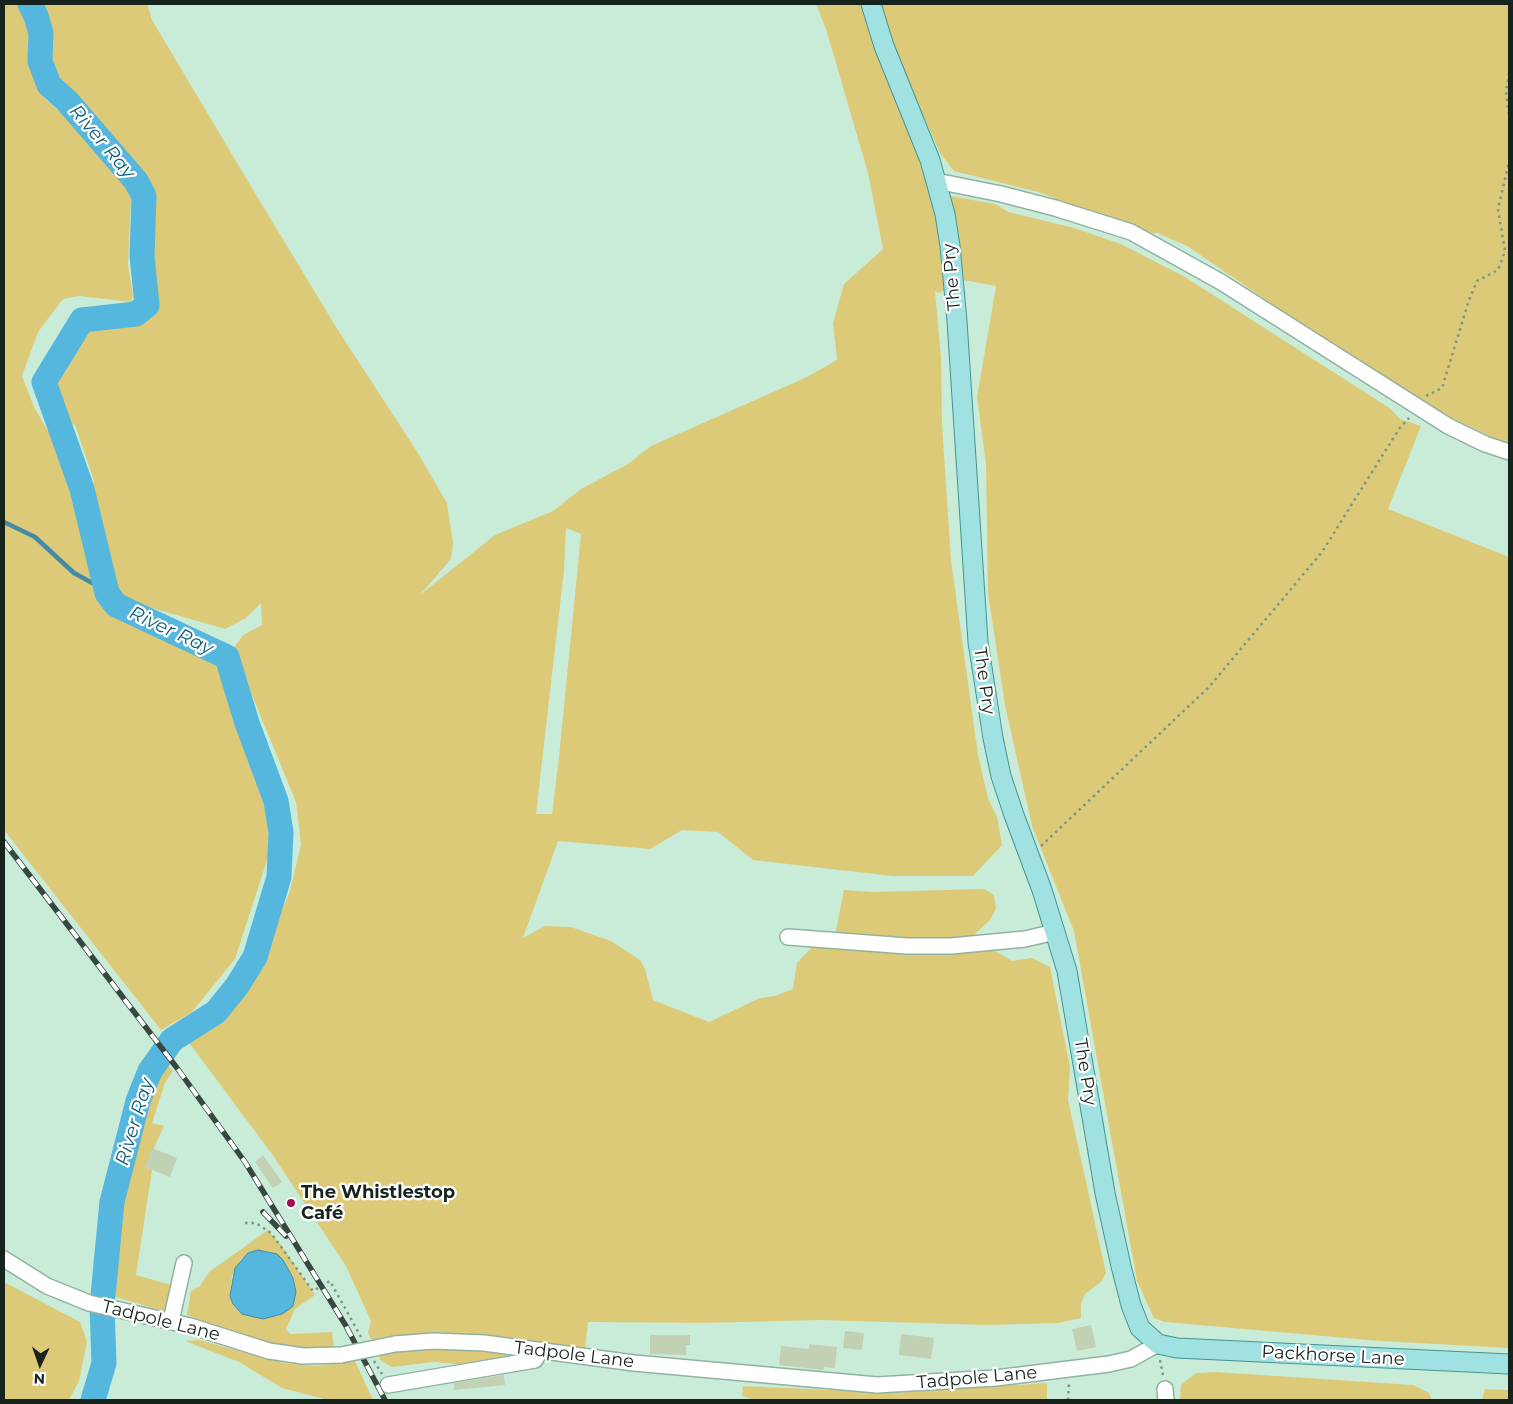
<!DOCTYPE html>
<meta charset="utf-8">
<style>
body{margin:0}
#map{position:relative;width:1513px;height:1404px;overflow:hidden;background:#c9ecd9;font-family:Montserrat,sans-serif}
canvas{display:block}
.frame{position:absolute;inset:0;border:5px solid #17241e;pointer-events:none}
.north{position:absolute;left:15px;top:1339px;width:50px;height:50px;-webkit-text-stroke:4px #fff;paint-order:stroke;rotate:183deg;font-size:14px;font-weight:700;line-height:20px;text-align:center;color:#17241e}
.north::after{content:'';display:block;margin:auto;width:18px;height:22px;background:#17241e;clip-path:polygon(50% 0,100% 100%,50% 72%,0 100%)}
</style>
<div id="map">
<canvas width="1513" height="1404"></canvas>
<div class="frame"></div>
<div class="north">N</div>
</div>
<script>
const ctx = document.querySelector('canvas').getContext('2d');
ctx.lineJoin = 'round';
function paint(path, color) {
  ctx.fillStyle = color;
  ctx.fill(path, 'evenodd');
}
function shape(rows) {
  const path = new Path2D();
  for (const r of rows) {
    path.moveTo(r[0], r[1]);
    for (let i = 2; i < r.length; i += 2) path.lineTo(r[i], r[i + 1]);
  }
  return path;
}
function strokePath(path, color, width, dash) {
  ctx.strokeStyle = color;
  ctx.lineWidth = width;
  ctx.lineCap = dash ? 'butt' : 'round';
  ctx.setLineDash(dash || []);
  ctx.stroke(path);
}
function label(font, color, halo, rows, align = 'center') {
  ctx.font = font + ' Montserrat,sans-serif';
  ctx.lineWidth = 4.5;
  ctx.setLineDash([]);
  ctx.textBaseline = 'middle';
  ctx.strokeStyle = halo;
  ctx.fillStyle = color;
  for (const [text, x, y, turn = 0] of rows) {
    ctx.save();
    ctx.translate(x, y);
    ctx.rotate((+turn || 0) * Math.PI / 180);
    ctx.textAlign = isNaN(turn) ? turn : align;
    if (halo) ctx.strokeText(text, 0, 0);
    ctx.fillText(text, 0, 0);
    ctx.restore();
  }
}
paint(shape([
 [4,4,24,4,25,7,32,34,33,66,45,99,75,124,86,141,130,190,131,196,128,264,133,295,131,302,79,296,63,299,38,332,22,376,34,407,64,458,88,553,105,600,222,663,268,801,269,854,235,959,191,1013,161,1030,4,830],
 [43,4,147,4,152,20,252,188,336,327,416,450,447,503,453,543,451,559,420,595,495,535,553,511,581,489,628,464,651,446,807,377,837,360,833,323,844,284,883,249,868,173,826,29,816,4,863,4,933,198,947,289,939,293,935,291,941,357,942,424,951,560,978,755,988,798,997,817,1002,845,973,876,892,876,753,860,718,832,682,830,650,849,558,841,523,938,545,926,571,927,611,941,640,960,645,969,653,1000,709,1022,760,998,775,996,793,989,797,963,814,945,908,950,994,950,1012,961,1032,958,1050,967,1070,1067,1068,1100,1106,1273,1101,1282,1085,1294,1081,1304,1081,1318,1058,1323,987,1325,819,1320,704,1323,588,1322,585,1349,419,1336,371,1339,368,1333,371,1321,346,1266,272,1154,190,1044,191,1033,232,1009,248,987,289,894,301,845,296,802,233,649,243,635,262,625,261,603,246,618,225,629,131,602,115,588,93,500,94,481,75,425,66,421,48,381,84,323,133,322,149,316,152,305,149,247,149,189,144,174,70,97,58,77,49,52,48,15],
 [566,528,581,534,559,757,552,814,536,814,564,570],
 [881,4,1509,4,1509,445,1428,407,1382,379,1187,246,1157,233,1148,234,1038,192,954,171,940,153,890,39],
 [951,196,995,204,1009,212,1074,228,1121,244,1185,277,1391,409,1400,419,1421,426,1388,509,1509,557,1509,1348,1380,1341,1165,1322,1154,1318,1137,1281,1074,931,1032,826,1005,705,988,593,986,464,977,397,996,286,958,279],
 [984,889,994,895,996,909,990,920,972,937,938,942,835,935,844,890,872,892],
 [164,1062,173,1071,165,1083,152,1123,164,1126,145,1167,152,1170,136,1275,175,1286,169,1313,116,1297,110,1284,124,1185,152,1083],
 [268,1230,284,1249,315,1295,295,1309,286,1329,290,1334,332,1332,334,1347,290,1347,259,1343,187,1315,191,1291,200,1286,209,1272],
 [258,1250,277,1254,283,1260,295,1285,237,1310,230,1296,232,1276,241,1259],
 [4,1282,80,1322,87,1342,79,1381,69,1400,4,1400],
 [199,1340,283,1363,316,1366,355,1361,373,1400,328,1400,282,1388,239,1362,185,1341],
 [464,1348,505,1354,510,1359,468,1365,434,1362,391,1367,379,1359,380,1354,405,1349],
 [1216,1372,1413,1385,1429,1393,1432,1400,1180,1400,1181,1385,1196,1373],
 [1047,1383,1047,1400,755,1400,742,1396,743,1386,894,1393],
 [1485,1389,1509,1390,1509,1400,1482,1400]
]), '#ddca79');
const water = shape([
 [258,1250,277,1254,283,1260,293,1278,296,1292,293,1306,288,1310,282,1314,263,1319,242,1314,233,1304,230,1296,235,1268,248,1253,258,1250]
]);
paint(water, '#56b7de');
strokePath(water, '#438ba4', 1);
strokePath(shape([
 [4,522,35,537,74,573,107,591]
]), '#438ba4', 4.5);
strokePath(shape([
 [30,4,36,16,41,33,40,61,49,85,67,101,136,181,144,196,142,256,147,305,136,314,82,320,44,382,82,489,107,593,116,605,227,657,247,723,276,801,281,832,279,877,255,957,237,986,216,1012,172,1040,150,1071,138,1101,112,1202,102,1306,104,1363,93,1400]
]), '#56b7de', 25);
paint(shape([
 [152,1148,177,1158,170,1177,145,1167],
 [263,1155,282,1182,273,1188,255,1162],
 [1091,1325,1096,1347,1077,1351,1072,1329],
 [845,1331,864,1333,862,1350,843,1348],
 [901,1334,934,1338,931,1359,899,1355],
 [650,1335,690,1335,690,1345,686,1345,686,1355,650,1354],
 [809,1344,837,1347,835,1368,824,1367,823,1370,779,1365,781,1346,809,1349],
 [504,1375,505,1385,454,1390,454,1383]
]), '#c2d0b3');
const minor = shape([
 [936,181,1001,194,1055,208,1131,232,1221,282,1448,426,1485,444,1509,452],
 [788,937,907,946,951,946,1025,939,1055,932],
 [4,1259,47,1286,89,1303,190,1326,269,1351,303,1356,341,1355],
 [171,1321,184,1263],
 [395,1344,433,1341,484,1343,634,1363,877,1385,996,1378,1109,1364,1131,1359,1158,1344],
 [388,1385,535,1360,541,1350],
 [1165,1389,1166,1400]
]);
const major = shape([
 [871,4,884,46,930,160,945,214,950,246,957,321,978,642,993,738,1001,776,1014,815,1042,890,1067,971,1105,1193,1121,1266,1131,1305,1140,1328,1158,1344,1177,1348,1509,1364]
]);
strokePath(minor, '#91b2a0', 18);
strokePath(major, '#479390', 21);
strokePath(shape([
 [1509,73,1506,92,1509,115],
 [1426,396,1442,388,1469,300,1477,281,1498,270,1505,251,1498,209,1509,162],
 [1041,846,1209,687,1322,552,1399,429,1409,418],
 [245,1223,256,1223,271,1233,313,1291,330,1281,361,1337],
 [1160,1360,1163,1375],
 [374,1361,382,1374],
 [1068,1400,1069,1383]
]), '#7c9688', 2.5, [2.5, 4]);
strokePath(minor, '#fff', 15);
strokePath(major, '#a0e2e2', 19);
const rail = shape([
 [4,842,177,1068,245,1162,346,1326,385,1400],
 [263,1212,286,1236]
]);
strokePath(rail, '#374840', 5.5);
strokePath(rail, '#fff', 4, [11]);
const minorBridge = shape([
 [341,1355,395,1344]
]);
strokePath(minorBridge, '#91b2a0', 18, []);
strokePath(minorBridge, '#fff', 15);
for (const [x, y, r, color] of [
 [291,1203,5,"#a01159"]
]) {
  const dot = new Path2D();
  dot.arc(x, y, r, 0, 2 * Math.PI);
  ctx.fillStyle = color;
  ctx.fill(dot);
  strokePath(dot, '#fff', 2);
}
label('18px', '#17241e', '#fff', [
 ["The Pry",952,277,-95],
 ["The Pry",984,681,82],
 ["The Pry",1085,1072,81],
 ["Tadpole Lane",161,1321,14],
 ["Tadpole Lane",574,1355,7],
 ["Packhorse Lane",1333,1356,3],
 ["Tadpole Lane",977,1378,-5]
]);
label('bold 18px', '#17241e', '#fff', [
 ["The Whistlestop",301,1193],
 ["Café",301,1214]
], 'left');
label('italic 19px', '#105e79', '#fff', [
 ["River Ray",102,142,50],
 ["River Ray",171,631,25],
 ["River Ray",135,1122,-73]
]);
</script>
